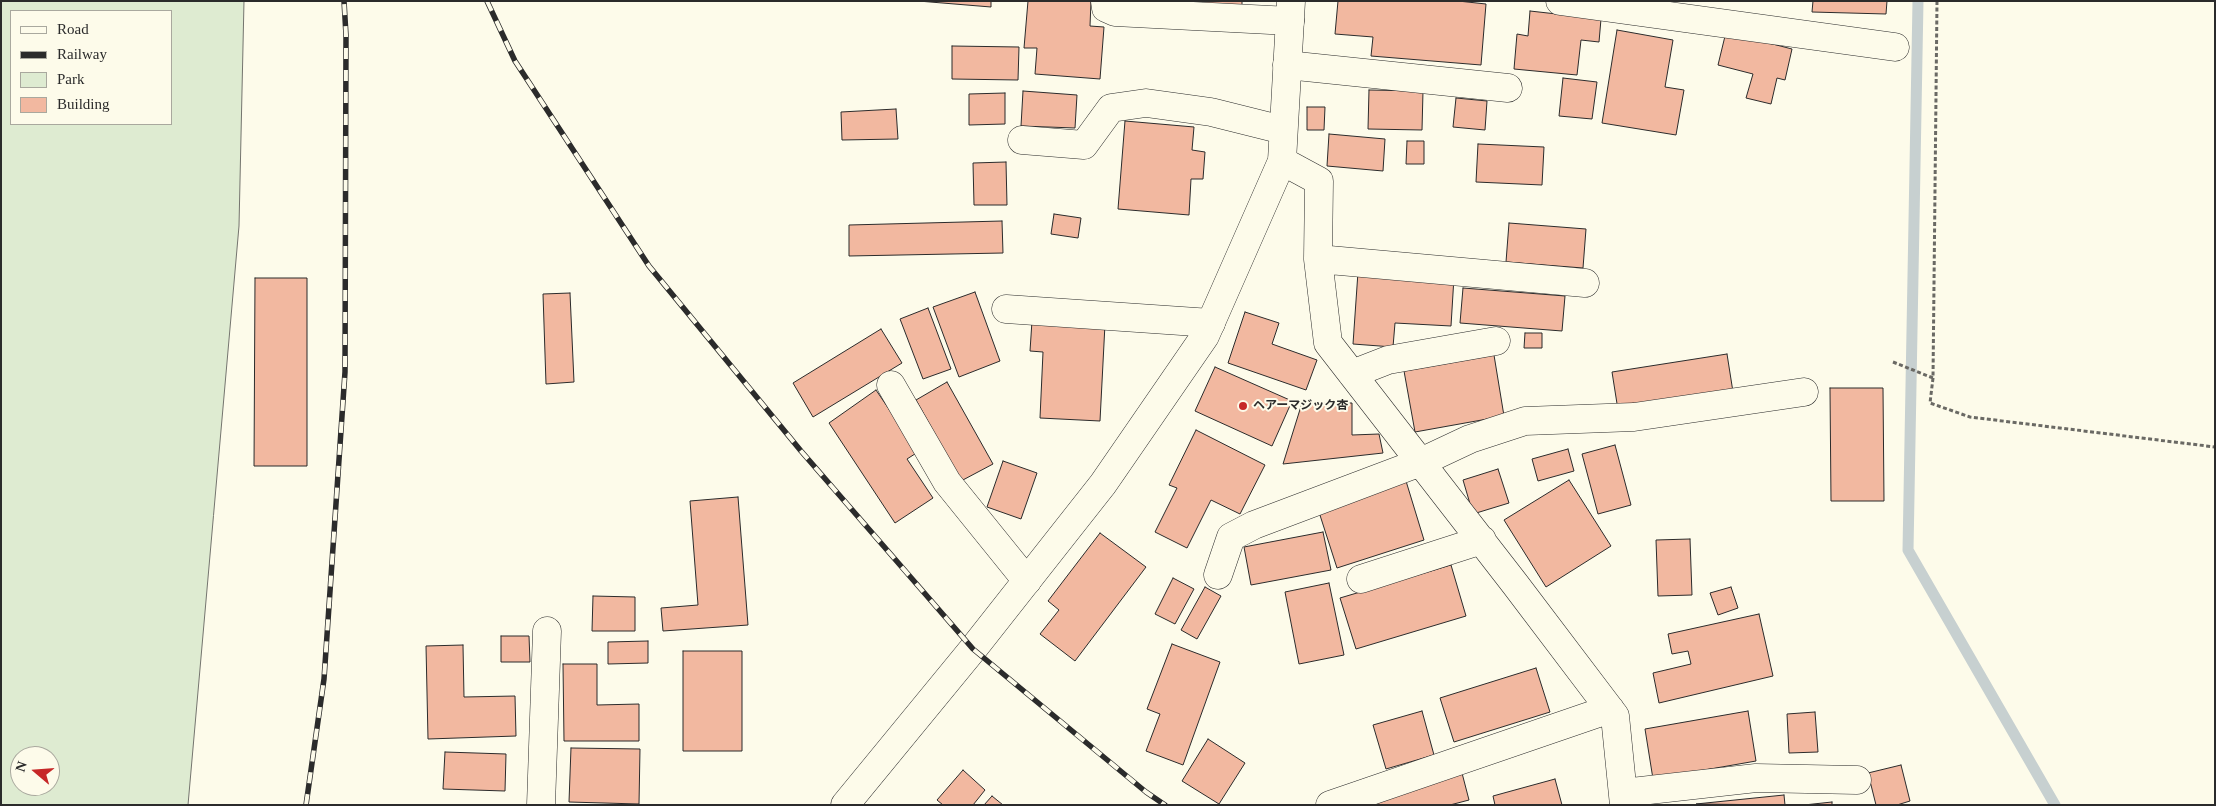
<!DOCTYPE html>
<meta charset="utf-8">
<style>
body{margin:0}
#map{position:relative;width:2216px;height:806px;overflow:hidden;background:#fdfbea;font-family:"Times New Roman",serif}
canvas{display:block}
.frame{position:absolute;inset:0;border:2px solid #2b2b2b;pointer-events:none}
.legend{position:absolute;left:10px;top:10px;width:162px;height:115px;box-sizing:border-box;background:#fdfbea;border:1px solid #a9a89e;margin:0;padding:6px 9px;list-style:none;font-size:15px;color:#2b2b2b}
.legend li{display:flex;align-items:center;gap:10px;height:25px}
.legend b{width:25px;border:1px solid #a9a89e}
.north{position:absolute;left:10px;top:746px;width:50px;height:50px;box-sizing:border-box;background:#fdfbea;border:1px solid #a9a89e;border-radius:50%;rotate:288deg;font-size:14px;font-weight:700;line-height:20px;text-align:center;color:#2b2b2b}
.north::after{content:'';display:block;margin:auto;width:18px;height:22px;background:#c62828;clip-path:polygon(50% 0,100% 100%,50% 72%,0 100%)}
</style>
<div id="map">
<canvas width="2216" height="806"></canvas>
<div class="frame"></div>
<ul class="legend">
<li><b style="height:6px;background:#fdfbea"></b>Road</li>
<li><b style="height:6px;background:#2b2b2b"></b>Railway</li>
<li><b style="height:14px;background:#deebd1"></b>Park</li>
<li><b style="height:14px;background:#f2b8a0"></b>Building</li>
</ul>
<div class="north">N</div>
</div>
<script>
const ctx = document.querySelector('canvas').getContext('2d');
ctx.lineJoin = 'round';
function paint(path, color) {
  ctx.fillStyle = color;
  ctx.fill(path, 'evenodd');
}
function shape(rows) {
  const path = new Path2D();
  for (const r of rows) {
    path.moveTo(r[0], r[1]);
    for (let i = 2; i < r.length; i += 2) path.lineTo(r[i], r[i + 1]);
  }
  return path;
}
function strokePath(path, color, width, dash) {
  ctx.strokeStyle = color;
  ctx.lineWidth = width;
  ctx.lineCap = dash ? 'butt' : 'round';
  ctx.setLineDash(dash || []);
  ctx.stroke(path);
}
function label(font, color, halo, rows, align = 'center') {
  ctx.font = font + ' "Times New Roman","Noto Sans JP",serif';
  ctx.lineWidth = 4;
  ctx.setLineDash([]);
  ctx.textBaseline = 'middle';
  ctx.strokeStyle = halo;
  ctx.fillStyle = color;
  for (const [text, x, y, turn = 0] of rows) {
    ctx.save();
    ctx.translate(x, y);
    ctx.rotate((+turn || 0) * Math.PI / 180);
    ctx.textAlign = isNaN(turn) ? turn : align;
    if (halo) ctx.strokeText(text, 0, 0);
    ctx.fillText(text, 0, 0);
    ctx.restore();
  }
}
const green = shape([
 [1,1,244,1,239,226,188,805,1,805,1,1],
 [11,11,171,11,171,124,11,124,11,11],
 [20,756,50,756,50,786,20,786,20,756]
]);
paint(green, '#deebd1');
strokePath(green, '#74746e', 1);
strokePath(shape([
 [1918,1,1908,550,2055,805]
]), '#c7d0d0', 11);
const building = shape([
 [918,1,991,1,991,7,918,1],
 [1028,1,1091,1,1090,26,1104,27,1100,79,1035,74,1037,48,1024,48,1028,1],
 [1140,1,1242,1,1242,6,1140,1],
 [1338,1,1458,1,1486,4,1481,65,1371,56,1373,37,1335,34,1338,1],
 [1813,1,1887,1,1886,14,1812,12,1813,1],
 [1530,11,1601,19,1599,42,1581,40,1577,75,1514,69,1517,34,1528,36,1530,11],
 [1617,30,1673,40,1665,87,1684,90,1676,135,1602,123,1617,30],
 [1726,32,1792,49,1785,80,1777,78,1771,104,1746,98,1753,74,1718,65,1726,32],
 [952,46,1019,47,1018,80,952,79,952,46],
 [1563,78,1597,82,1592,119,1559,116,1563,78],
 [1369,90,1423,91,1422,130,1368,129,1369,90],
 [1023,91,1077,95,1075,128,1021,126,1023,91],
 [1005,93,1005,124,969,125,969,94,1005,93],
 [1456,98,1487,101,1485,130,1453,127,1456,98],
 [1307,107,1325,107,1324,130,1307,130,1307,107],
 [896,109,898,139,842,140,841,112,896,109],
 [1125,121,1194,127,1192,150,1205,152,1203,179,1191,179,1189,215,1118,209,1125,121],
 [1329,134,1385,139,1383,171,1327,166,1329,134],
 [1407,141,1424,141,1424,164,1406,164,1407,141],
 [1478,144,1544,147,1542,185,1476,182,1478,144],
 [1006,162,1007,205,974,205,973,163,1006,162],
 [1054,214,1081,218,1078,238,1051,234,1054,214],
 [1002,221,1003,253,849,256,849,225,1002,221],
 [1509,223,1586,229,1583,268,1506,262,1509,223],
 [1358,272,1454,277,1451,326,1395,323,1393,347,1353,344,1358,272],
 [255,278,307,278,307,466,254,466,255,278],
 [1463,288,1565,296,1562,331,1460,323,1463,288],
 [975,292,1000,361,959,377,933,307,975,292],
 [570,293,574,382,546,384,543,294,570,293],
 [928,308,951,369,923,379,900,319,928,308],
 [1245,312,1279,323,1272,344,1317,360,1306,390,1228,363,1245,312],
 [1032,321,1105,324,1100,421,1040,418,1043,352,1030,351,1032,321],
 [881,329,902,363,813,417,793,383,881,329],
 [1525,333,1542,333,1542,348,1524,348,1525,333],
 [1727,354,1733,392,1618,410,1612,372,1727,354],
 [1494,355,1504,416,1415,432,1404,371,1494,355],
 [1215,367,1292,401,1272,446,1195,411,1215,367],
 [947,382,993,464,961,481,916,400,947,382],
 [1830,388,1883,388,1884,501,1831,501,1830,388],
 [876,390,918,452,907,459,933,498,895,523,829,423,876,390],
 [1302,403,1352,403,1352,435,1379,434,1383,453,1283,464,1302,403],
 [1196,430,1265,465,1240,514,1211,500,1187,548,1155,532,1177,488,1169,485,1196,430],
 [1615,445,1631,505,1598,514,1582,454,1615,445],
 [1568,449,1574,471,1538,481,1532,459,1568,449],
 [1003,461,1037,473,1021,519,987,507,1003,461],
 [1498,469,1509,503,1473,514,1463,480,1498,469],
 [1569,480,1611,546,1546,587,1504,520,1569,480],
 [1406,481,1424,540,1337,568,1318,509,1406,481],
 [738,497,748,625,663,631,661,608,698,605,690,501,738,497],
 [1323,532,1331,570,1251,585,1244,547,1323,532],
 [1100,533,1146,567,1075,661,1040,634,1059,610,1048,601,1100,533],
 [1690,539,1692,595,1658,596,1656,540,1690,539],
 [1451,565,1466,616,1356,649,1340,598,1451,565],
 [1173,578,1194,589,1175,624,1155,614,1173,578],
 [1329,583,1344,655,1299,664,1285,592,1329,583],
 [1205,587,1221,596,1197,639,1181,630,1205,587],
 [1731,587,1738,608,1718,615,1710,593,1731,587],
 [593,596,635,597,635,631,592,631,593,596],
 [1759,614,1773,676,1659,703,1653,673,1691,664,1688,651,1672,654,1668,634,1759,614],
 [501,636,529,636,530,662,501,662,501,636],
 [648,641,648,663,608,664,608,642,648,641],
 [1172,644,1220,662,1183,765,1146,751,1160,714,1147,709,1172,644],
 [463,645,464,697,515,696,516,736,428,739,426,646,463,645],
 [683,651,742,651,742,751,683,751,683,651],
 [563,664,597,664,597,705,639,704,639,741,564,741,563,664],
 [1536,668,1550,712,1454,742,1440,698,1536,668],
 [1422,711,1434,755,1386,769,1373,725,1422,711],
 [1748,711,1756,761,1653,779,1645,729,1748,711],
 [1815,712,1818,752,1789,753,1787,714,1815,712],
 [1208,739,1245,763,1219,804,1182,781,1208,739],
 [571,748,640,749,639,804,569,802,571,748],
 [445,752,506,754,505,791,443,789,445,752],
 [1901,765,1910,801,1897,805,1876,805,1868,773,1901,765],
 [963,770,985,790,973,805,943,805,937,800,963,770],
 [1462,773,1469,800,1450,805,1371,805,1462,773],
 [1555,779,1562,805,1495,805,1493,796,1555,779],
 [1784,795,1785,805,1696,804,1784,795],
 [992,796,1003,805,984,805,992,796],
 [1832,802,1832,805,1804,805,1832,802]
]);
paint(building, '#f2b8a0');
strokePath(building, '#2b2b2b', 1);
const street = shape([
 [1105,1,1106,8,1115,12,1290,21],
 [1560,1,1895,47],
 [1287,65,1508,88],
 [1022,140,1084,145,1111,108,1146,103,1211,112,1283,130],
 [1282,161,1319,181,1318,259,1328,343,1515,584,1615,716,1624,805],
 [1318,259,1585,283],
 [1006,309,1211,323],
 [1352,374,1388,360,1496,341],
 [891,385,947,482,1027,581],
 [1218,575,1231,537,1254,525,1421,462,1470,439,1525,421,1634,417,1804,392],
 [1361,579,1482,540],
 [1623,793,1756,778,1857,780],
 [541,805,547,631],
 [1330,805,1610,709]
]);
const secondary = shape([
 [845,805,973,649,1103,484,1205,336,1282,161,1291,1]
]);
strokePath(street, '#2b2b2b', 29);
strokePath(secondary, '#2b2b2b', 29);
strokePath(shape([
 [1937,1,1933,378,1930,403,1970,417,2215,447],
 [1893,362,1933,378]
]), '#6a6964', 3, [4, 2.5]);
strokePath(street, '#fdfbea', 28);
strokePath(secondary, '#fdfbea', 28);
const rail = shape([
 [487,1,515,61,649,266,801,451,973,649,1146,792,1165,805],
 [306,805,324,679,345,372,346,35,344,1]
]);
strokePath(rail, '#2b2b2b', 5.5);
strokePath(rail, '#fdfbea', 4, [11]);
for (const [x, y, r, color] of [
 [1243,406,5,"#c62828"]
]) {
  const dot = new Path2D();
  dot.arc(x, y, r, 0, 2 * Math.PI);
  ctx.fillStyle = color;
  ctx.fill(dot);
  strokePath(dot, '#fdfbea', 2);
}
label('bold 12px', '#2b2b2b', '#fdfbea', [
 ["ヘアーマジック杏",1253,406]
], 'left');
</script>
